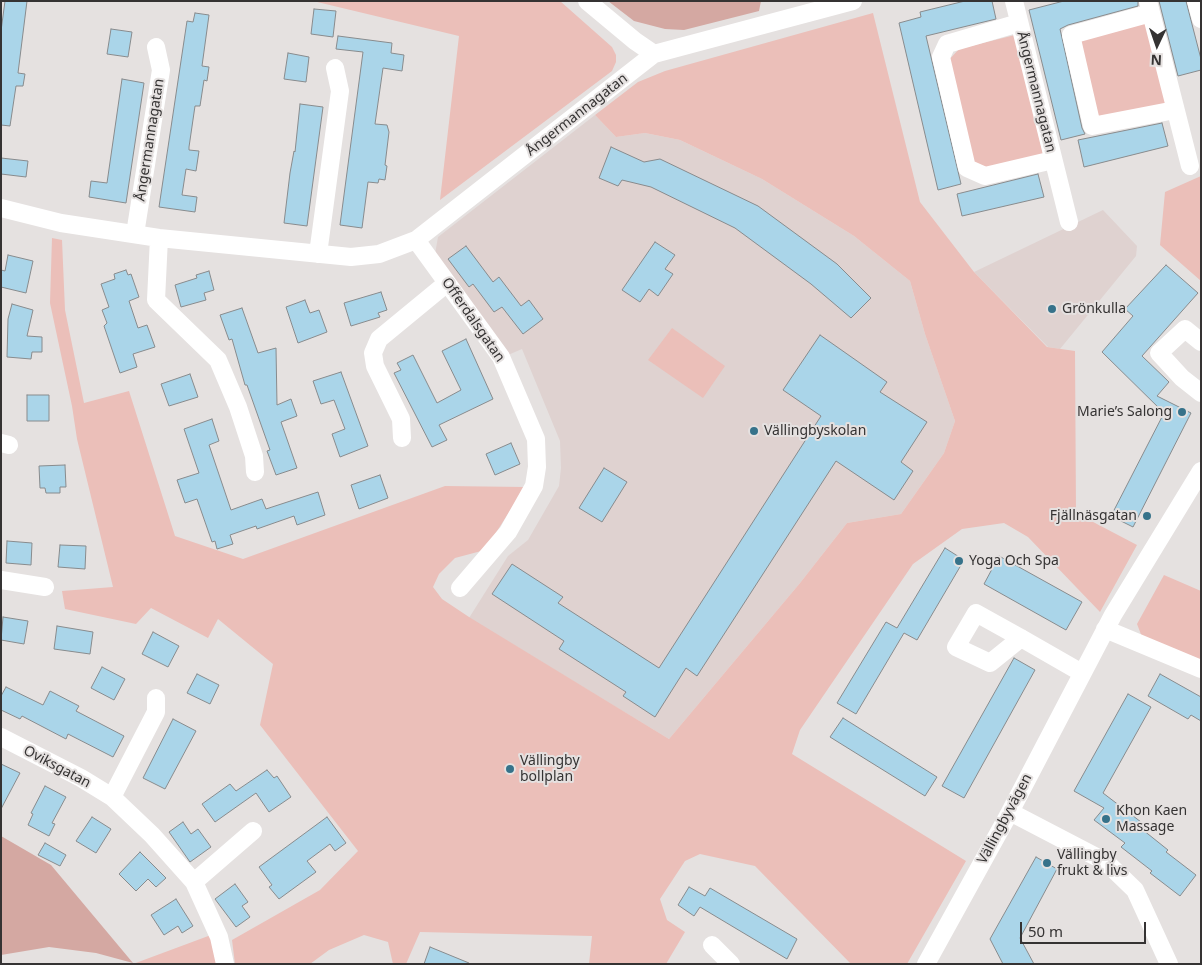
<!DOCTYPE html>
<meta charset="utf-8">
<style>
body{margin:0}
#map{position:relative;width:1202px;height:965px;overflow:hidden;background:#e5e1e0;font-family:"Noto Sans",sans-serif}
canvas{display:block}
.frame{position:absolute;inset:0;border:2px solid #353333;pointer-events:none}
.north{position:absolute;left:1132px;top:20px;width:50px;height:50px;-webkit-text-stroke:4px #e5e1e0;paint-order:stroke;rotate:183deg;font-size:14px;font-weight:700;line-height:20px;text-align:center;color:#353333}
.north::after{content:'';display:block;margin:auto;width:18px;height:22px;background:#353333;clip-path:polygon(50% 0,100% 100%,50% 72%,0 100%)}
.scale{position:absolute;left:1020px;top:922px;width:126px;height:22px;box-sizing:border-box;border:2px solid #353333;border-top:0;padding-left:6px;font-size:15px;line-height:18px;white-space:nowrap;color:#353333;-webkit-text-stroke:4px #e5e1e0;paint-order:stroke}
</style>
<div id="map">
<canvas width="1202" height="965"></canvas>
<div class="frame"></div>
<div class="north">N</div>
<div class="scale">50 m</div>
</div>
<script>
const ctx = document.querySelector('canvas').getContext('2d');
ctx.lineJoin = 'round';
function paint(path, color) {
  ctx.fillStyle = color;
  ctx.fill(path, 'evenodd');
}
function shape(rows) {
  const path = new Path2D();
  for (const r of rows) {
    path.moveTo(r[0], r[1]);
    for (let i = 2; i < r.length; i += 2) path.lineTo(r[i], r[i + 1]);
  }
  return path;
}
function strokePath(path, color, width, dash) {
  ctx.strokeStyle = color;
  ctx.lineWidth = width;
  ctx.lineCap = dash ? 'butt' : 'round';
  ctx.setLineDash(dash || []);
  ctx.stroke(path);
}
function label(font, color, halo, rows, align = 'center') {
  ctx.font = font + ' "Noto Sans",sans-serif';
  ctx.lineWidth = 4;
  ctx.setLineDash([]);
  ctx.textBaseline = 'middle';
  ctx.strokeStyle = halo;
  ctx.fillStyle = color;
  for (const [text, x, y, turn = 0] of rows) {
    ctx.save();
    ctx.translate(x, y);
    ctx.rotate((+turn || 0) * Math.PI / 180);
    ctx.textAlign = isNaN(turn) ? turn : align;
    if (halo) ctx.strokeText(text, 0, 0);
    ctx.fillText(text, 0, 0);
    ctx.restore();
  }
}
paint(shape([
 [595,115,616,137,645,133,680,140,762,179,854,236,910,281,925,334,955,421,944,453,901,514,847,523,800,583,669,739,469,618,508,556,528,540,559,486,561,468,560,441,522,349,508,355,435,254,438,237],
 [1103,210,1137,246,1136,256,1060,349,1048,347,974,272]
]), '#dfd2d0');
paint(shape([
 [313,1,560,1,612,47,616,55,616,62,612,71,440,200,459,36],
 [873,13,920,202,974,272,1047,347,1075,351,1076,513,1137,545,1100,612,1028,537,1004,523,962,529,913,564,800,730,792,754,966,861,907,964,851,964,755,866,700,854,685,861,660,899,667,920,685,932,666,964,589,964,592,936,420,932,406,964,393,964,388,942,364,935,329,950,310,964,235,964,232,940,320,890,358,851,260,725,273,664,218,619,208,638,151,608,136,624,65,609,62,591,113,587,77,439,72,406,50,303,52,238,62,240,65,310,84,403,129,391,175,536,243,559,445,486,525,487,485,550,455,558,439,574,433,587,442,599,469,617,669,739,800,583,847,523,901,514,944,453,955,421,925,334,910,281,854,236,762,179,680,140,645,133,616,137,595,115,638,82,665,71],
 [1147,19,1169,106,1098,120,1076,38],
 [1015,35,1044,158,989,171,971,164,947,62,959,49],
 [1201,176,1201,281,1160,245,1165,192],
 [672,328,725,366,703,398,648,360],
 [1164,575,1201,591,1201,663,1142,637,1137,624],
 [211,935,217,964,133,964]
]), '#ebbfb9');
paint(shape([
 [608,1,761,1,759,11,684,30,665,29,634,21],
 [1,836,51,865,133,963,96,953,49,947,1,955]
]), '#d4a8a2');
const building = shape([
 [5,1,27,1,18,73,25,74,23,86,16,86,10,126,1,125,1,31,5,1],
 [965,1,992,1,996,19,926,36,961,184,938,190,899,23,921,17,920,12,965,1],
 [1064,1,1138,1,1138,6,1068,25,1060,29,1082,128,1085,134,1061,140,1029,10,1064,1],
 [1159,1,1186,1,1201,59,1201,70,1178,76,1159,1],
 [314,9,336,11,333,37,311,34,314,9],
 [195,13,209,15,202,66,209,67,207,81,204,80,200,106,195,106,189,147,189,150,199,151,196,171,186,169,182,195,197,197,195,212,159,207,187,21,193,22,195,13],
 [111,29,132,32,128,57,107,54,111,29],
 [338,36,392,43,391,53,404,55,402,71,383,68,375,124,387,125,389,132,385,165,387,166,385,180,379,179,378,183,368,182,362,228,340,225,363,52,336,49,338,36],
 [288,53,309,57,306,82,284,79,288,53],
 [122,79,144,83,126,203,89,197,91,181,107,183,122,79],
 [300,104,323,107,307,226,284,223,290,173,294,151,295,152,300,104],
 [1162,123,1168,146,1084,167,1078,140,1162,123],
 [611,147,644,162,660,159,758,206,837,264,871,298,851,318,811,284,735,228,651,187,622,180,618,186,599,178,611,147],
 [1,158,28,161,26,177,1,174,1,158],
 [1038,174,1044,197,962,216,957,194,1038,174],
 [655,242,675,255,665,269,673,274,658,296,649,289,640,302,622,290,655,242],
 [466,246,493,282,499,277,521,306,529,300,543,319,523,334,502,307,494,312,473,284,469,287,448,259,466,246],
 [8,255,33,261,26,293,1,287,1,270,5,271,8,255],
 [1166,265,1198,293,1142,356,1169,382,1157,396,1191,413,1133,527,1111,516,1164,413,1102,352,1133,316,1125,309,1166,265],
 [126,270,128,275,131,274,139,297,129,301,138,328,147,325,155,347,133,354,137,367,120,373,104,326,107,323,102,310,109,307,101,284,115,279,114,274,126,270],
 [209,271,214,290,204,293,206,300,181,307,175,285,197,278,196,275,209,271],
 [381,292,387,310,378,313,380,317,351,326,344,303,381,292],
 [305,300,310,313,319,310,327,332,298,343,286,307,305,300],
 [12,304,33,310,27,336,42,337,42,352,32,352,31,359,7,357,8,319,12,304],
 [242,308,258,353,276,348,277,405,291,399,297,416,281,422,297,468,276,475,267,451,270,450,247,385,245,385,232,339,229,340,220,315,242,308],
 [820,335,887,382,880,392,927,422,901,462,913,471,894,500,836,461,697,676,686,668,655,717,623,696,626,692,559,649,564,641,492,594,512,564,563,597,558,603,659,668,821,416,783,390,820,335],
 [466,339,493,399,439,425,447,440,432,447,394,373,401,370,397,363,413,355,437,403,461,390,442,351,466,339],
 [341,372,368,446,340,457,332,434,345,429,334,400,321,404,313,381,341,372],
 [190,374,198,397,169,406,161,384,190,374],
 [27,395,49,395,49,421,27,421,27,395],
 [212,419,219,441,209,445,231,510,262,499,266,509,318,492,325,515,297,525,294,516,257,529,256,526,230,535,233,544,217,549,215,541,212,542,197,499,185,503,177,480,199,473,184,429,212,419],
 [511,443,520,464,495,475,486,454,511,443],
 [65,465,66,487,60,487,60,493,46,493,45,488,40,488,39,466,65,465],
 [604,468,627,482,602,522,579,508,604,468],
 [380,475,388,498,359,509,351,485,380,475],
 [7,541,32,543,31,565,6,563,7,541],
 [60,545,86,546,85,569,58,567,60,545],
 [945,548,964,560,917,640,904,633,856,714,837,703,886,622,897,628,945,548],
 [999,556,1082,602,1066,630,984,584,999,556],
 [3,617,28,621,24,644,1,640,3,617],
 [57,626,93,632,90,654,54,649,57,626],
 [153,632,179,646,168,667,142,654,153,632],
 [1014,658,1035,670,964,798,942,786,1014,658],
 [102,667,125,679,114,700,91,688,102,667],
 [197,674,219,685,210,704,187,693,197,674],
 [1160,674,1201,697,1201,721,1191,715,1188,719,1148,696,1160,674],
 [6,687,43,705,50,691,79,706,76,711,124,736,113,757,68,734,66,739,22,716,20,719,1,710,1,696,6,687],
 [1128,694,1151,707,1103,793,1141,822,1138,826,1168,850,1166,852,1196,875,1180,896,1150,873,1152,871,1121,847,1125,843,1094,820,1104,808,1074,791,1128,694],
 [843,718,937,777,925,796,830,737,843,718],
 [173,719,196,731,165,789,143,778,173,719],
 [1,764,20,773,1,809,1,764],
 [267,770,274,778,277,776,291,797,269,812,256,793,215,822,202,804,230,784,236,791,267,770],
 [45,786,66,797,52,823,55,824,49,836,28,825,33,814,31,813,45,786],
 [92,817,111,829,96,853,76,841,92,817],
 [327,817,346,843,335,851,330,844,307,861,316,872,279,899,269,887,272,885,259,867,327,817],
 [183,822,191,834,198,829,211,847,190,862,169,832,183,822],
 [45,843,66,855,60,866,38,855,45,843],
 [140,852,166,878,156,887,148,879,136,891,119,874,140,852],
 [1036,857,1057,869,1020,938,1034,964,1003,964,990,939,1036,857],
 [235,884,248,902,242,906,250,917,236,927,215,899,235,884],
 [689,887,705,896,710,888,797,939,787,959,700,907,694,916,678,905,689,887],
 [176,899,193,926,182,933,178,926,164,935,151,915,176,899],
 [430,947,469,963,469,964,424,964,430,947]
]);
paint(building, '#aad5e9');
strokePath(building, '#888b8d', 1);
strokePath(shape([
 [587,1,635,41,654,54],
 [1014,1,1069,222],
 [1148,1,1190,166],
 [1196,1,1201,19],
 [1151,13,1071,35,1092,126,1175,110],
 [1019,23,947,44,941,57,967,168,985,176,1053,160],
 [1,208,61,223,159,238,351,257,379,254,416,240,654,54,853,1],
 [135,234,161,70,156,47],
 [159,238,156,300,218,360,238,407,254,456,255,472],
 [416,240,501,357,536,439,537,467,534,486,508,532,460,588],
 [318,254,340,91,335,68],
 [1201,342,1185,329,1159,353,1182,378,1201,393],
 [402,438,401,419,375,366,373,353,379,339,447,283],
 [1,443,9,445],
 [1,580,45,587],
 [1105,629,1201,669],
 [1021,638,990,663,956,647,976,613,1021,638,1082,673],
 [1,737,81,778,112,797,152,835,194,882,219,937,225,964],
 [112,797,156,712,156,698],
 [1010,812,1106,862,1135,890,1169,964],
 [194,882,253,831],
 [712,945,731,964],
 [926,964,1010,812,1113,615,1201,471]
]), '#fff', 18);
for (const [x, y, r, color] of [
 [1052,309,5,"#36728a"],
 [1182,412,5,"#36728a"],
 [754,431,5,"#36728a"],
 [1147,516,5,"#36728a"],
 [959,561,5,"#36728a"],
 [510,769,5,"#36728a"],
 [1106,819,5,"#36728a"],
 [1047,863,5,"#36728a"]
]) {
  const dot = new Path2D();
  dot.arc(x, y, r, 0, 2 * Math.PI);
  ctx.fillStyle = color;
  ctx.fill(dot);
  strokePath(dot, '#e5e1e0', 2);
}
label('14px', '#353333', '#e5e1e0', [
 ["Ångermannagatan",1036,92,76],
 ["Ångermannagatan",577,115,-38],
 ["Ångermannagatan",150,140,-81],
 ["Offerdalsgatan",473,320,55],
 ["Oviksgatan",57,767,28],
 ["Vällingbyvägen",1005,819,-62]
]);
label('14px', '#353333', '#e5e1e0', [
 ["Grönkulla",1062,309],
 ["Marie’s Salong",1172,412,"right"],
 ["Vällingbyskolan",764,431],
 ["Fjällnäsgatan",1137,516,"right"],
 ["Yoga Och Spa",969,561],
 ["Vällingby",520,761],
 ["bollplan",520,777],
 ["Khon Kaen",1116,811],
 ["Massage",1116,827],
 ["Vällingby",1057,855],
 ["frukt & livs",1057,871]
], 'left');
</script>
